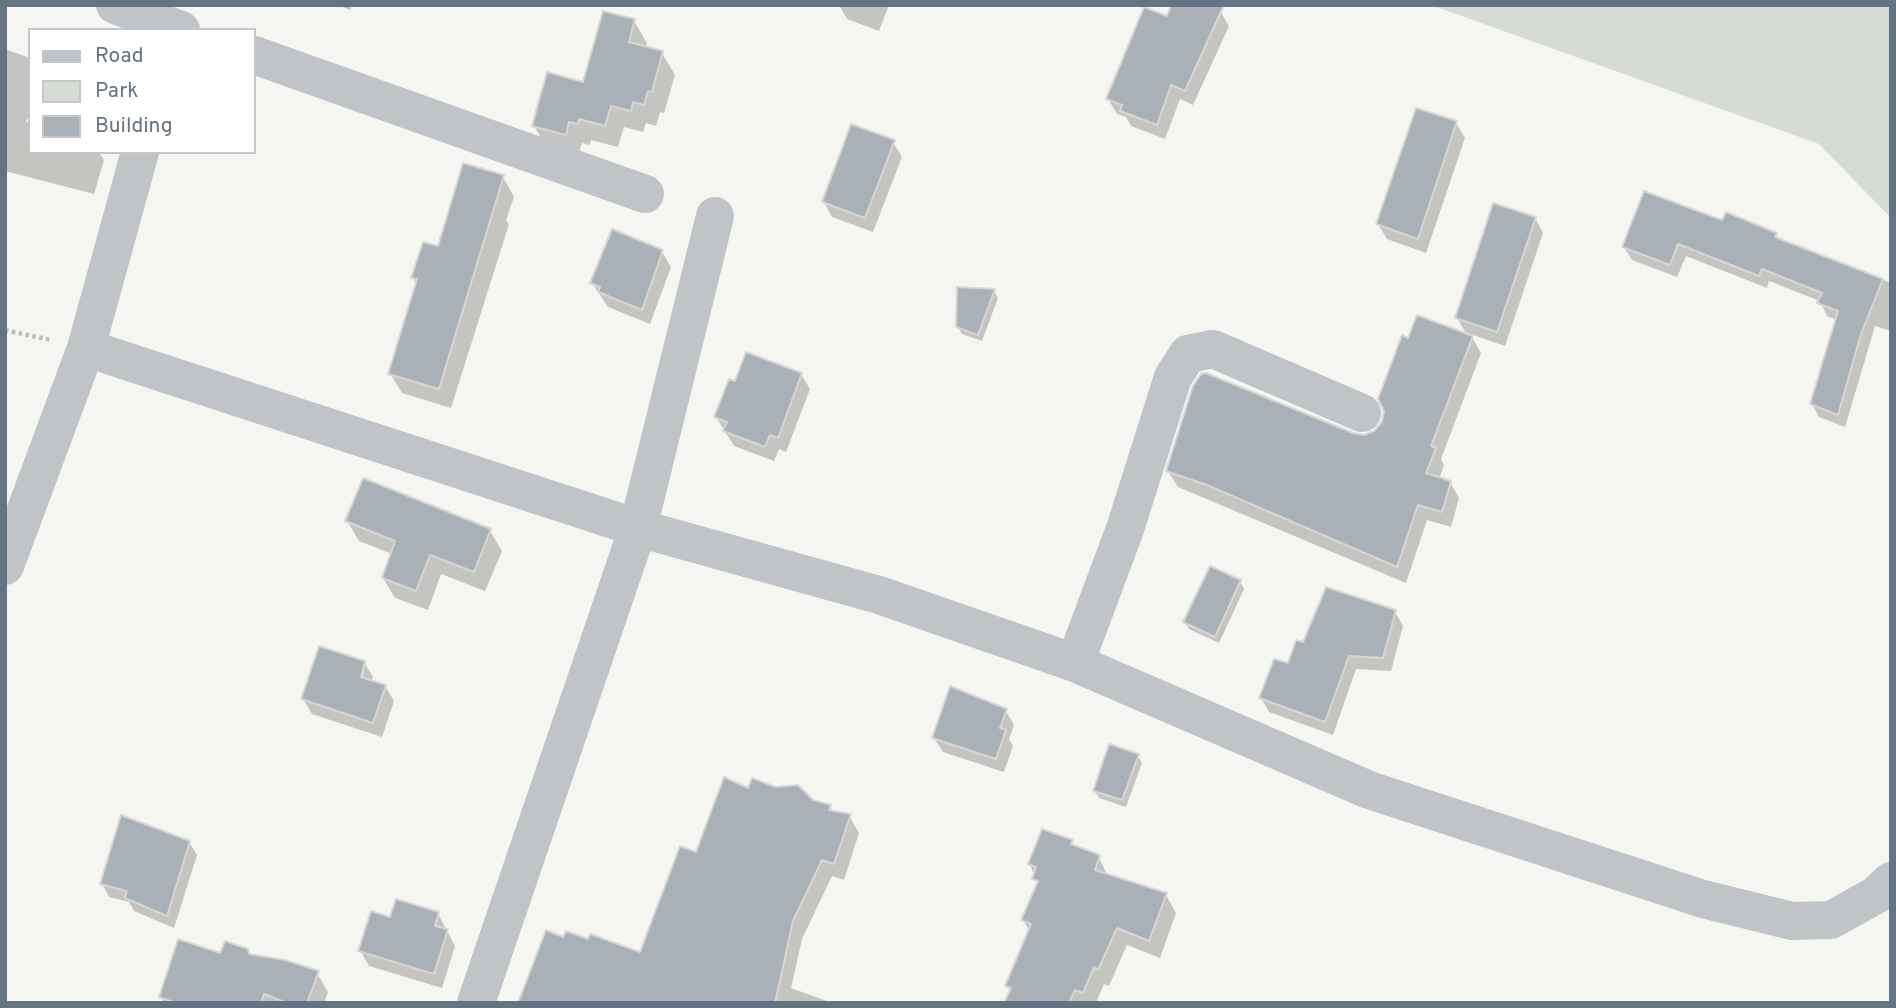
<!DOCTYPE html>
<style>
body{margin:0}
#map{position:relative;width:1896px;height:1008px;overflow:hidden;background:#f5f5f2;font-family:Overpass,sans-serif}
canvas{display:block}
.frame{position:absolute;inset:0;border:7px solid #657482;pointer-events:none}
.legend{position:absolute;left:28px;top:28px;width:228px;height:126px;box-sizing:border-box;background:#fff;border:2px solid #c1c7cd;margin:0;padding:9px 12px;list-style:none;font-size:21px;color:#657482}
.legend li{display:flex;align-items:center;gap:14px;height:35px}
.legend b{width:35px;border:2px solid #c1c7cd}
</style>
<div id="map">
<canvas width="1896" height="1008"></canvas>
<div class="frame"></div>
<ul class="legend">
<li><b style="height:9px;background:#c0c4c7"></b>Road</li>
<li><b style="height:19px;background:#d6dcd3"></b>Park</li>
<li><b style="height:19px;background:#a9b1b6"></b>Building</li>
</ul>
</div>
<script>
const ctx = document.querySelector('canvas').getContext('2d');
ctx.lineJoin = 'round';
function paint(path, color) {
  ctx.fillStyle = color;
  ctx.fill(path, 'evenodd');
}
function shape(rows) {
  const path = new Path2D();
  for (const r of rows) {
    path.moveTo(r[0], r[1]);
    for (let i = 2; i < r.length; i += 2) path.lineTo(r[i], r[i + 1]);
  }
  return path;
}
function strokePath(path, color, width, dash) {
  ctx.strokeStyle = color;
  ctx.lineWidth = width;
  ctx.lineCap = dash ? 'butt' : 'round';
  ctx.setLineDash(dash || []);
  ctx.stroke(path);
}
paint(shape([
 [1431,5,1891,5,1891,218,1819,144]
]), '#d6dcd3');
paint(shape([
 [337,5,352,5,350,10],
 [839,5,889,5,879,31,847,19],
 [1220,11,1229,26,1193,105,1180,99,1165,139,1131,126,1126,117,1117,114,1108,99,1168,19],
 [634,21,647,43,645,48,662,53,675,75,664,113,660,112,656,126,646,123,643,132,624,127,618,147,591,140,590,145,582,143,578,156,547,148,534,126,585,84],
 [5,49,30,58,30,112,26,122,30,123,30,152,99,152,104,160,94,194,5,171],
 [1456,123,1465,138,1426,253,1387,239,1378,224],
 [893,142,902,157,873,232,832,217,824,202],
 [503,177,514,197,506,220,509,224,451,408,402,393,390,373,417,285,413,277],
 [1535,218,1543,233,1505,346,1470,334,1481,353,1441,459,1444,465,1439,479,1450,482,1459,498,1451,527,1427,520,1406,583,1178,487,1168,471,1353,435,1366,436,1377,431,1384,422,1409,341,1467,335,1457,318],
 [1723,223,1776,235,1779,240,1891,283,1891,331,1875,326,1845,427,1819,417,1812,404,1837,320,1827,316,1820,301,1769,281,1767,288,1686,256,1677,277,1632,260,1624,247],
 [662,252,671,267,650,324,608,307,592,283],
 [994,291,998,298,982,341,962,334,958,327],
 [801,374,810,389,786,452,779,449,774,461,734,446,716,417],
 [347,521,490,531,502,551,485,591,441,574,428,610,395,598,383,578,392,554,359,541],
 [1240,582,1244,589,1219,643,1189,629,1185,622],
 [1395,612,1403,626,1391,671,1356,669,1333,735,1269,712,1261,698,1304,644],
 [364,662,373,677,371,682,385,686,394,701,382,737,312,714,303,699],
 [360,671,364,671,360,686],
 [1006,711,1014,725,1009,739,1013,746,1004,772,943,752,934,738],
 [1137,755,1142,763,1126,807,1099,798,1095,791],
 [748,791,830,806,833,812,849,816,859,833,844,880,832,876,802,939,791,988,832,1003,525,1003,564,939,641,954,697,854],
 [189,842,197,855,174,928,134,911,129,902,109,897,102,884],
 [1071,842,1074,847,1098,856,1108,876,1166,895,1176,913,1160,958,1127,945,1109,986,1104,984,1096,1003,1006,1003,1011,992,1007,986,1030,932,1023,920,1038,886,1030,864],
 [438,914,455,946,442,988,369,966,360,950,391,919],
 [247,951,251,956,317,973,328,992,324,1003,164,1003,161,997,221,955]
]), '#0003');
const building = shape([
 [1171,5,1224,5,1185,91,1171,85,1157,125,1120,111,1122,105,1106,99,1144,7,1167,16,1171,5],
 [603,11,635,19,629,42,663,51,652,92,648,91,644,105,633,102,631,111,611,106,605,126,579,119,578,124,569,122,566,135,532,126,547,72,583,82,603,11],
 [1416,108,1457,121,1418,239,1376,224,1416,108],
 [851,124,895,140,865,218,822,202,851,124],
 [463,163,504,175,439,389,388,374,417,279,411,278,423,242,438,246,463,163],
 [1644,191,1722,220,1726,212,1777,233,1775,237,1883,279,1861,334,1838,415,1810,404,1838,311,1817,303,1822,293,1762,269,1759,276,1678,244,1670,265,1622,247,1644,191],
 [1493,203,1536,217,1497,332,1455,318,1493,203],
 [612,229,663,250,642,310,598,292,600,287,590,283,612,229],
 [957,287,995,289,978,335,956,327,957,287],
 [1417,315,1473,336,1431,446,1436,448,1426,473,1451,481,1442,512,1418,505,1397,567,1207,485,1166,471,1193,386,1201,374,1206,373,1353,433,1364,435,1374,431,1382,422,1384,411,1378,399,1402,335,1408,338,1417,315],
 [746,352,802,373,778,438,770,435,765,447,723,431,727,422,714,417,729,379,735,381,746,352],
 [363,478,491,529,474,572,430,555,416,591,382,578,395,541,345,521,363,478],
 [1210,566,1241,580,1215,637,1183,622,1210,566],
 [1326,587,1396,610,1383,658,1349,656,1325,722,1259,698,1274,659,1288,663,1296,640,1303,642,1326,587],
 [319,646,365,661,361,677,386,685,373,723,301,699,319,646],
 [950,686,1007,709,1000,728,1006,730,996,759,932,738,950,686],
 [1109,744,1139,754,1122,800,1093,791,1109,744],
 [724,777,748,788,752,778,776,787,798,785,813,800,831,805,829,810,851,814,834,864,822,860,793,921,775,1003,518,1003,546,930,563,937,566,931,588,939,590,934,640,952,680,846,696,852,724,777],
 [121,815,190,841,167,916,125,898,127,891,100,884,121,815],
 [1042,829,1073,840,1071,844,1100,855,1095,870,1167,893,1149,941,1117,928,1098,970,1094,967,1083,993,1075,990,1069,1003,1004,1003,1011,988,1005,986,1031,924,1021,920,1038,881,1032,879,1036,867,1028,864,1042,829],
 [396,899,439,912,435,926,448,929,434,974,358,951,371,911,390,917,396,899],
 [178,939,220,953,225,941,248,949,249,954,285,960,319,971,307,1003,287,1003,264,994,261,1003,176,1003,159,997,178,939]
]);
paint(building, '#a9b1b6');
strokePath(building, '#d6d6d4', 2);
strokePath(shape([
 [5,330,51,340]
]), '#babcbe', 4.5, [3.5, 3.5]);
strokePath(shape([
 [115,5,181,30],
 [254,55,645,194],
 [86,348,638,528,879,595,1075,663,1369,790,1703,899,1792,921,1831,920,1876,895,1891,881],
 [5,566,86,348,140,152],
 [1075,663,1125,529,1173,377,1188,354,1213,349,1362,413],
 [476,1003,638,528,715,216]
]), '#c0c4c7', 38);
</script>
